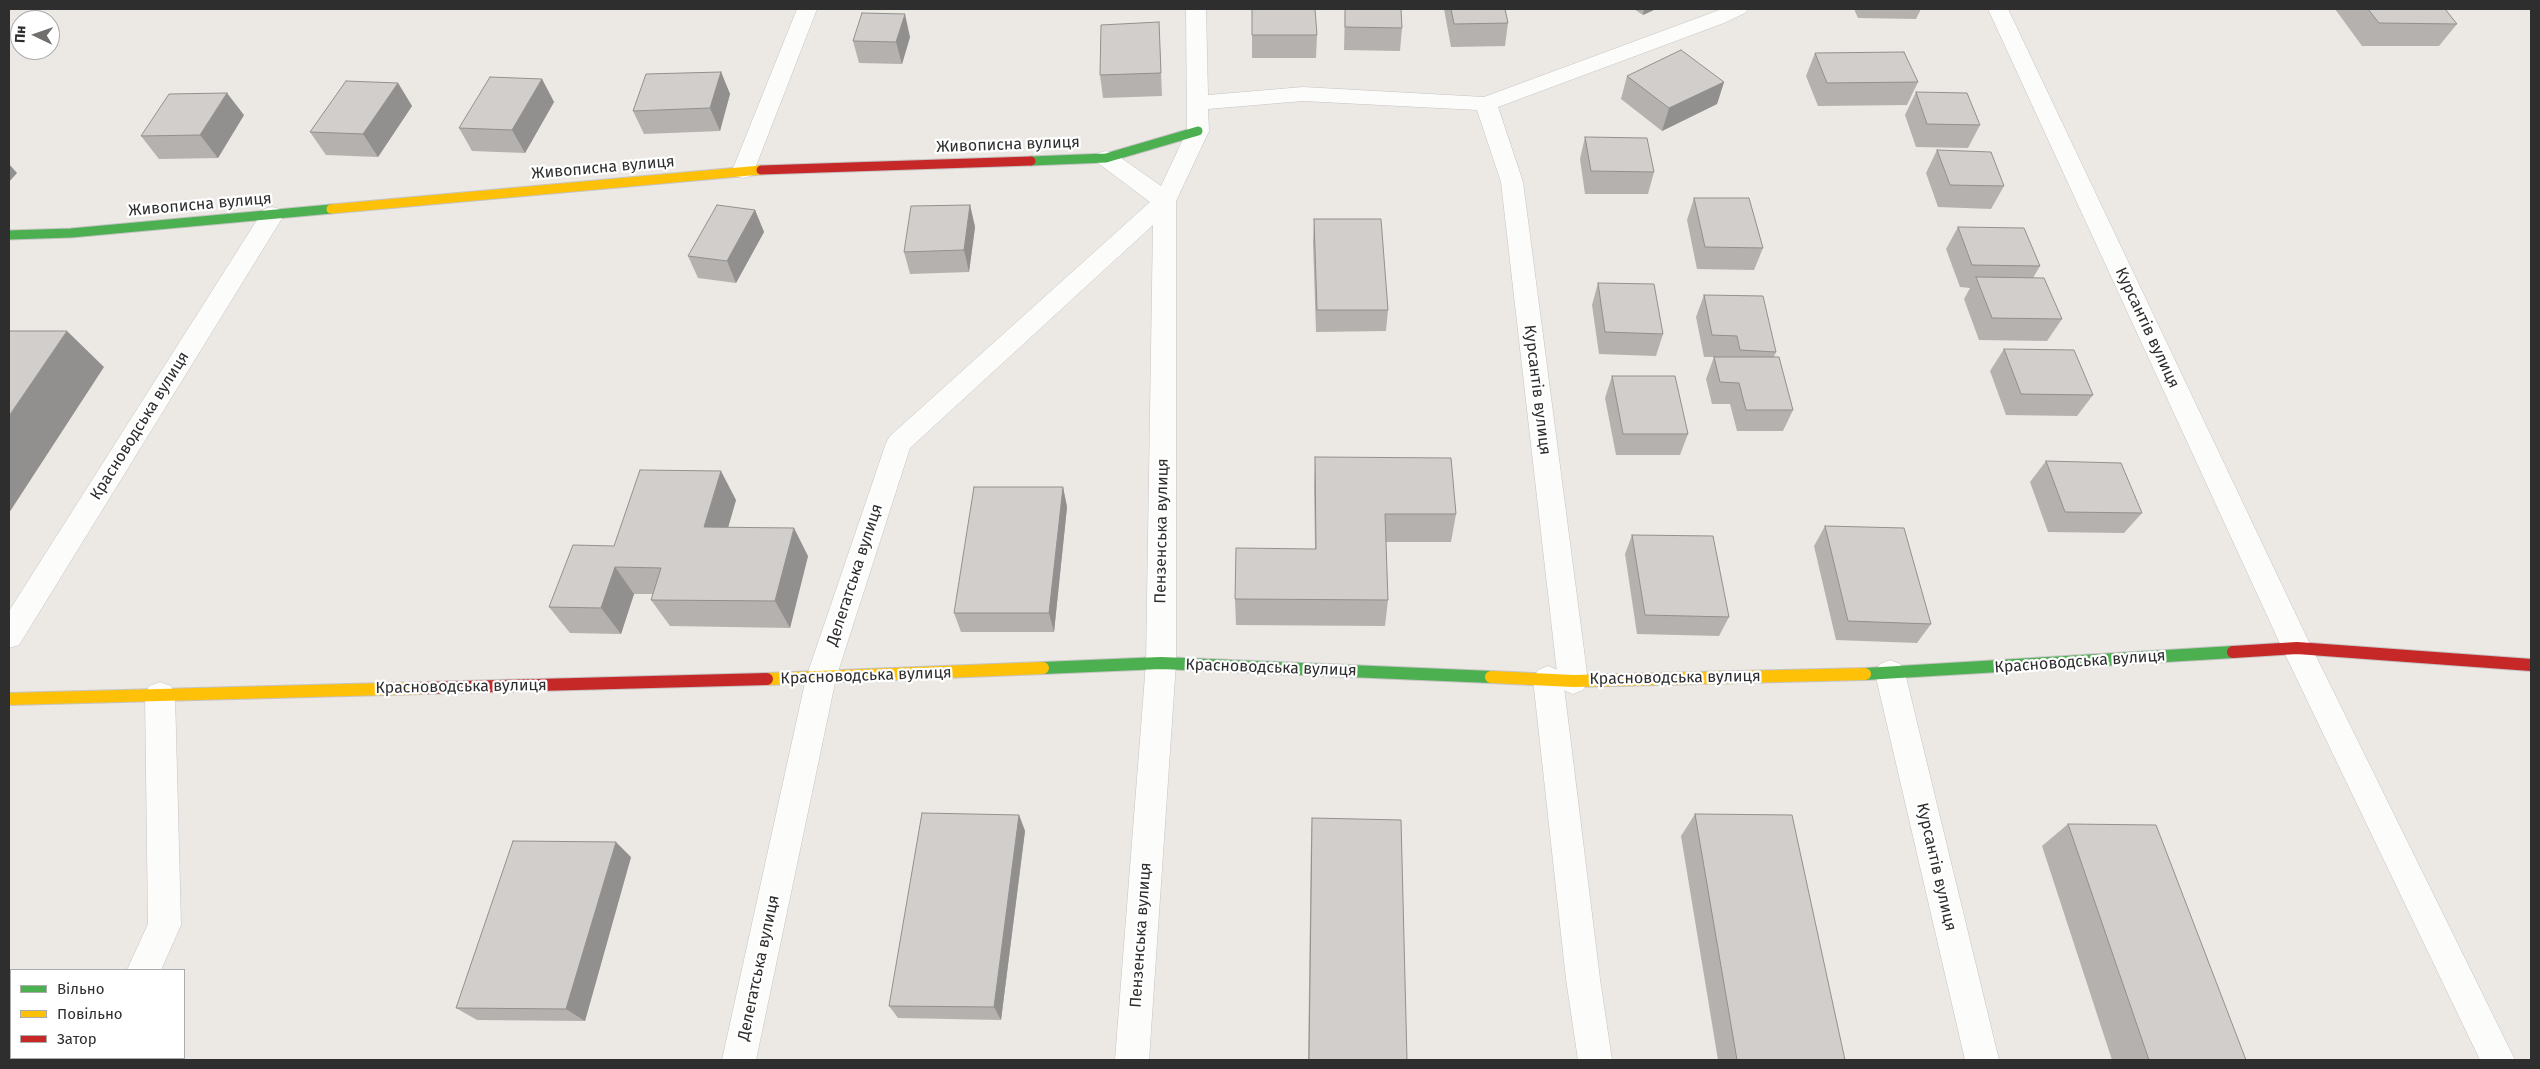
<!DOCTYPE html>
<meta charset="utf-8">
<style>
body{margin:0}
#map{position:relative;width:2540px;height:1069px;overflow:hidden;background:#ece8e4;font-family:"Fira Sans",sans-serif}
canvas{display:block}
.frame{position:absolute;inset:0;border:10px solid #2e2e2e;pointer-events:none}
.legend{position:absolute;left:10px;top:969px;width:175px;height:90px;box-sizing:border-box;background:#fff;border:1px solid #ababab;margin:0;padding:6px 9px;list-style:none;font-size:15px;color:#2e2e2e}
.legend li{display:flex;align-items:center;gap:10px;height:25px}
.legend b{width:25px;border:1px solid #ababab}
.north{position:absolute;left:10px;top:10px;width:50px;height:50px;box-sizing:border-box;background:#fff;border:1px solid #ababab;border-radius:50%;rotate:273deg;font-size:14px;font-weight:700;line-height:20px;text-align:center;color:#2e2e2e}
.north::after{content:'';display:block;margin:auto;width:18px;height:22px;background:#706f6e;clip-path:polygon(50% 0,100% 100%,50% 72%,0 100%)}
</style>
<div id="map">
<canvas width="2540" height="1069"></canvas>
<div class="frame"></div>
<ul class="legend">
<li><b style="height:6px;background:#4caf50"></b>Вільно</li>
<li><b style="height:6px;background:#ffc107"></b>Повільно</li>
<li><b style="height:6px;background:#c62828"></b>Затор</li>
</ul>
<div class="north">Пн</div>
</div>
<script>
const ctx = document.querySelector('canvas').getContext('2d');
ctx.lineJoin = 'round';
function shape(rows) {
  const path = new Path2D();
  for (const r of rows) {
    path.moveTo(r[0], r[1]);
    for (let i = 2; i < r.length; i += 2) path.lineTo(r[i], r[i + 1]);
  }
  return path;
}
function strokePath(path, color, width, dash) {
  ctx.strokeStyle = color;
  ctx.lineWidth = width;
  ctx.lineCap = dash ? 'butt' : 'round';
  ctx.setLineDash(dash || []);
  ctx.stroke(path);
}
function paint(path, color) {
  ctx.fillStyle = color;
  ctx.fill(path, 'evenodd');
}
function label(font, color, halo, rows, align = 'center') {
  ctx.font = font + ' "Fira Sans",sans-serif';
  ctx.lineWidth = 4.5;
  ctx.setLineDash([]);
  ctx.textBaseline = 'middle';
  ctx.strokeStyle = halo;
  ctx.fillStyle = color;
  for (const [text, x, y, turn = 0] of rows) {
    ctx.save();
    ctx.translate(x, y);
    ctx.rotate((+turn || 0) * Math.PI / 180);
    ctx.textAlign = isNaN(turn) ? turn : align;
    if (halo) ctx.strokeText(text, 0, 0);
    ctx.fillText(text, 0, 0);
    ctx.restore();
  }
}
const lane = shape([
 [1548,666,1558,670,1563,679,1600,979,1612,1060,1578,1060,1566,979,1533,679,1538,670,1548,666]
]);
const street = shape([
 [797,9,817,9,754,171,751,176,743,178,735,176,732,171,797,9],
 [1186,9,1206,9,1208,95,1303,87,1484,97,1722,9,1748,9,1745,13,1724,23,1498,107,1523,182,1588,681,1583,690,1573,694,1563,690,1558,681,1501,182,1477,110,1303,101,1208,109,1209,131,1176,201,1176,663,1149,1060,1115,1060,1146,663,1153,225,910,448,836,678,756,1060,722,1060,806,678,886,443,890,436,1150,202,1098,163,1095,158,1098,153,1106,151,1114,153,1161,186,1187,131,1186,9],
 [1988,9,2008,9,2308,640,2515,1060,2480,1060,2282,648,1988,9],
 [272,207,280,209,284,215,19,645,9,648,9,611,264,209,272,207],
 [1890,660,1900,664,1905,673,1999,1060,1965,1060,1875,673,1880,664,1890,660],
 [160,682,171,686,175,695,181,925,161,970,127,970,148,924,145,695,149,686,160,682],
 [86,1058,120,1058,119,1060,85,1060,86,1058]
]);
const fastFar1 = shape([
 [1031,161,1106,158,1198,131],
 [9,235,71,233,331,209]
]);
const fast = shape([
 [1043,668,1161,663,1491,677],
 [1865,674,2233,652]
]);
const slowFar1 = shape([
 [331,209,761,170]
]);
const slow = shape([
 [1491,677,1573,681,1865,674],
 [767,679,1043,668],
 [9,699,423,688]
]);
const jamFar1 = shape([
 [761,170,1031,161]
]);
const jam = shape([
 [2233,652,2297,648,2531,665],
 [423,688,767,679]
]);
strokePath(lane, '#c5c4c5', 1);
strokePath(street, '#c5c4c5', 1);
strokePath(fastFar1, '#c5c4c5', 11);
strokePath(fast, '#c5c4c5', 14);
strokePath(slowFar1, '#c5c4c5', 11);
strokePath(slow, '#c5c4c5', 14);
strokePath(jamFar1, '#c5c4c5', 11);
strokePath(jam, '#c5c4c5', 14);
paint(lane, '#fcfcfb');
paint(street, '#fcfcfb');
strokePath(fastFar1, '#4caf50', 9);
strokePath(fast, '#4caf50', 12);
strokePath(slowFar1, '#ffc107', 9);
strokePath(slow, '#ffc107', 12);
strokePath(jamFar1, '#c62828', 9);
strokePath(jam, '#c62828', 12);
paint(shape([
 [1252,9,1317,35,1316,58,1252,58],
 [1345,9,1401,9,1402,28,1400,51,1344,50],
 [1444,9,1505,9,1508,23,1505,46,1451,47],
 [1634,9,1656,9,1643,15],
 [1854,9,1921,9,1916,19,1858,18],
 [2335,9,2445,9,2457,24,2439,46,2362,46],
 [1159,22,1162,96,1103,98,1100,75],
 [910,37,902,64,859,63,853,41],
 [1815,53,1918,82,1907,105,1818,106,1806,76],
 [721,72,730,94,720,131,644,134,633,111],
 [1627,76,1724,82,1717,104,1662,131,1621,99],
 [542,79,554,102,525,153,472,151,459,128],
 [398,83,412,106,378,157,326,155,310,132],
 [1916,92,1980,125,1968,148,1916,147,1905,115],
 [244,115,218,158,159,159,141,136],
 [1585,137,1654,172,1648,194,1585,194,1580,159],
 [1937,150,2004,186,1991,209,1938,207,1926,173],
 [1694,198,1763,248,1754,270,1697,269,1687,220],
 [970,205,975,227,969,272,910,274,904,252],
 [755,210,764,232,736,283,698,278,688,256],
 [1314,219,1388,310,1386,331,1316,332,1313,242],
 [1958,227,2040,266,2033,278,2062,319,2047,341,1979,340,1964,299,1970,288,1960,287,1946,249],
 [1598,283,1663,334,1656,356,1599,354,1592,305],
 [1704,295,1776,352,1774,357,1793,410,1783,431,1737,431,1730,404,1712,404,1706,379,1714,357,1704,357,1696,317],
 [2004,349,2093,395,2077,416,2006,415,1990,371],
 [1612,376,1688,434,1680,455,1616,455,1605,398],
 [1315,457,1456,514,1451,542,1386,542,1388,600,1385,626,1236,625,1235,599,1315,549,1314,486],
 [2046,461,2142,513,2124,533,2048,532,2030,482],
 [1063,487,1067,507,1054,632,961,632,954,613],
 [736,500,728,528,808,556,790,628,670,626,651,600,653,594,634,594,621,634,570,633,549,607,614,546],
 [1825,526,1931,624,1917,643,1836,640,1814,546],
 [1632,535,1729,617,1719,636,1637,634,1625,554],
 [1695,814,1845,1060,1718,1060,1681,836],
 [1019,815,1025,831,1001,1020,898,1018,889,1006],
 [1312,818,1407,1060,1308,1060,1311,840],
 [2068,824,2246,1060,2112,1060,2042,846],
 [631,857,585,1021,477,1020,456,1008]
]), '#b4b1af');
paint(shape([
 [1644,9,1656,9,1643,15],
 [905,14,910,37,902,64,896,42],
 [721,72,730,94,720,131,710,108],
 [542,79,554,102,525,153,512,130],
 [1724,82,1717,104,1662,131,1669,108],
 [398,83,412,106,378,157,363,134],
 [227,93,244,115,218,158,200,135],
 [9,164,17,173,9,182],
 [970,205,975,227,969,272,964,250],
 [755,210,764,232,736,283,727,261],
 [67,331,104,367,9,513,9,416],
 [721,471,736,500,720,555,704,527],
 [1063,487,1067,507,1054,632,1049,613],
 [794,528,808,556,790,628,775,601],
 [615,567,634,594,621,634,601,608],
 [1019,815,1025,831,1001,1020,994,1007],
 [616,842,631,857,585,1021,566,1009],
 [9,996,11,997,11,1058,18,1058,17,1060,9,1060]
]), '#92908e');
const building = shape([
 [1252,9,1315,9,1317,35,1252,35,1252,9],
 [1345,9,1401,9,1402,28,1345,27,1345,9],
 [1451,9,1505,9,1508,23,1454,24,1451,9],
 [2368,9,2445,9,2457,24,2379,23,2368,9],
 [862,13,905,14,896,42,853,41,862,13],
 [1159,22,1161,73,1100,75,1101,25,1159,22],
 [1681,50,1724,82,1669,108,1627,76,1681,50],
 [1904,52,1918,82,1827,83,1815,53,1904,52],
 [721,72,710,108,633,111,646,74,721,72],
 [490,77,542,79,512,130,459,128,490,77],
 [346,81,398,83,363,134,310,132,346,81],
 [1916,92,1967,93,1980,125,1927,124,1916,92],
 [227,93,200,135,141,136,169,94,227,93],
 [1585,137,1647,138,1654,172,1591,171,1585,137],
 [1937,150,1991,152,2004,186,1950,185,1937,150],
 [1694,198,1749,198,1763,248,1705,247,1694,198],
 [717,205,755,210,727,261,688,256,717,205],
 [970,205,964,250,904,252,911,206,970,205],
 [1314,219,1381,219,1388,310,1317,310,1314,219],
 [1958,227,2024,228,2040,266,1972,265,1958,227],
 [1976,277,2044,278,2062,319,1992,318,1976,277],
 [1598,283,1654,284,1663,334,1605,332,1598,283],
 [1704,295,1763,296,1776,352,1740,350,1737,336,1712,335,1704,295],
 [9,331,67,331,9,416,9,331],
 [2004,349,2074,350,2093,395,2021,394,2004,349],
 [1714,357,1779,357,1793,410,1746,410,1739,383,1720,382,1714,357],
 [1612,376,1675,376,1688,434,1623,434,1612,376],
 [1315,457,1451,458,1456,514,1385,514,1388,600,1235,599,1236,548,1316,549,1315,457],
 [2046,461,2121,463,2142,513,2065,512,2046,461],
 [640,470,721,471,704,527,794,528,775,601,651,600,661,568,615,567,601,608,549,607,573,545,614,546,640,470],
 [974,487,1063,487,1049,613,954,613,974,487],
 [1825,526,1904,528,1931,624,1848,621,1825,526],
 [1632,535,1713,536,1729,617,1645,615,1632,535],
 [922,813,1019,815,994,1007,889,1006,922,813],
 [1695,814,1792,815,1845,1060,1737,1060,1695,814],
 [1312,818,1401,820,1407,1060,1309,1060,1312,818],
 [2068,824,2156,825,2246,1060,2149,1060,2068,824],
 [513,841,616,842,566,1009,456,1008,513,841]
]);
paint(building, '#d1cecb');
strokePath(building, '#92908e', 1);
label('16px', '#2e2e2e', '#fff', [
 ["Живописна вулиця",1008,145,-2],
 ["Живописна вулиця",603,168,-5],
 ["Живописна вулиця",200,205,-5],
 ["Курсантів вулиця",2147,328,65],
 ["Курсантів вулиця",1537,390,83],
 ["Красноводська вулиця",140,426,-58],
 ["Пензенська вулиця",1162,531,-89],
 ["Делегатська вулиця",855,575,-72],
 ["Красноводська вулиця",2080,662,-4],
 ["Красноводська вулиця",1271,668,2],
 ["Красноводська вулиця",866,676,-2],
 ["Красноводська вулиця",1675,678,-1],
 ["Красноводська вулиця",461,687,-1],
 ["Курсантів вулиця",1936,867,77],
 ["Пензенська вулиця",1141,935,-86],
 ["Делегатська вулиця",759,968,-78]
]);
</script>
